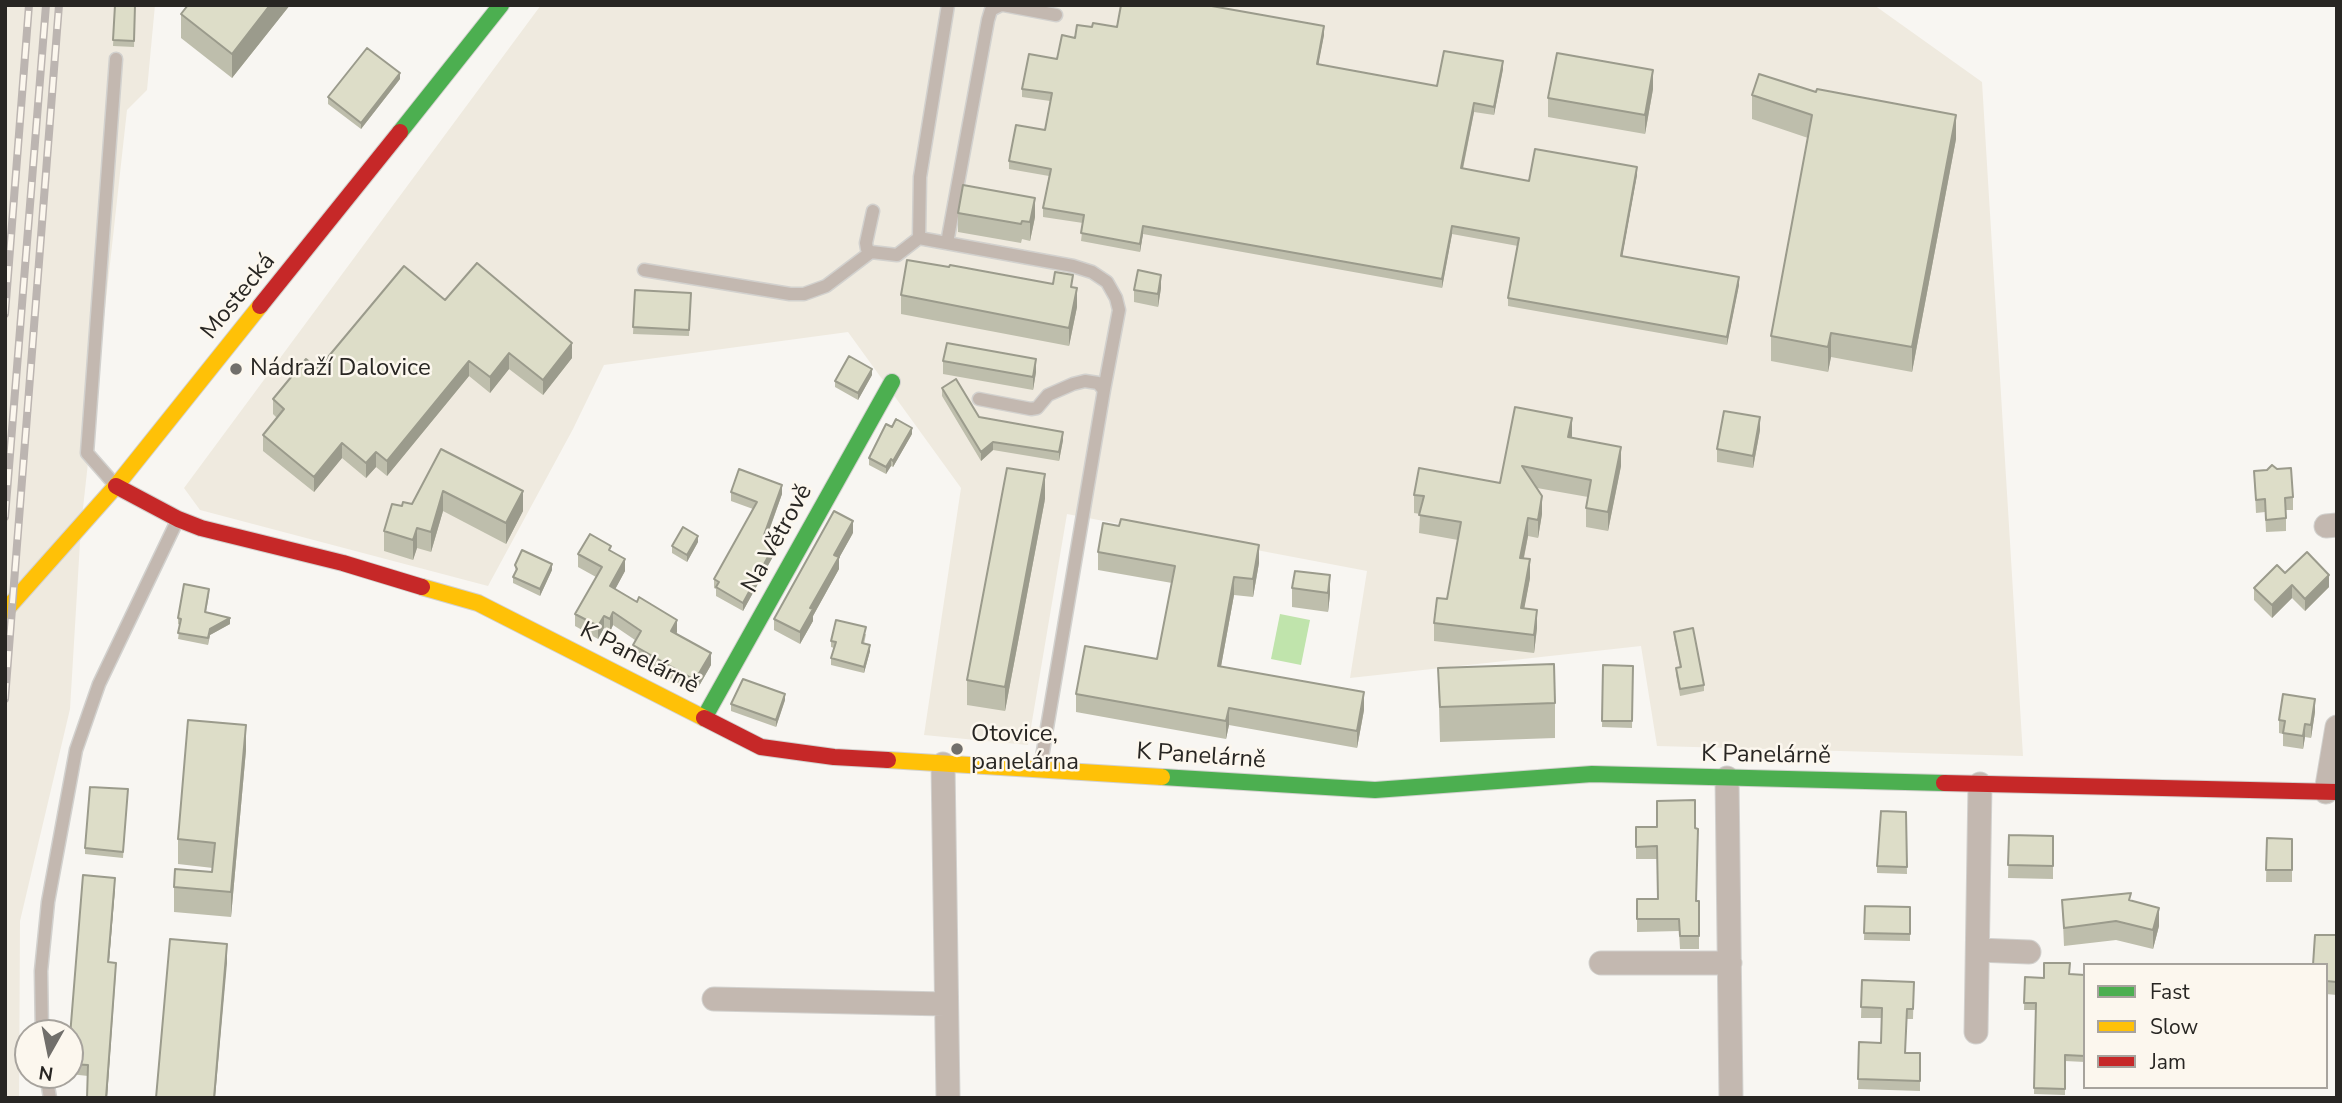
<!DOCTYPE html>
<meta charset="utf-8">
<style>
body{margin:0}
#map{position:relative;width:2342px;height:1103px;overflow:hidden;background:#f8f6f2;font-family:"Nunito Sans",sans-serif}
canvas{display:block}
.frame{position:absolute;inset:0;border:7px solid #282623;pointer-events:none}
.legend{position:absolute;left:2083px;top:963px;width:245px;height:126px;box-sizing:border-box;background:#fcf7ee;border:2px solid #a7a39d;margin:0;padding:9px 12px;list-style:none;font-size:21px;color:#282623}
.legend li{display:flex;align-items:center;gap:14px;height:35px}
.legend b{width:35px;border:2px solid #a7a39d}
.north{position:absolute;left:14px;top:1019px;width:70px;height:70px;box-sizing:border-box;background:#fcf7ee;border:2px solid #a7a39d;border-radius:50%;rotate:189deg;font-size:19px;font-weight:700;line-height:28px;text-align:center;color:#282623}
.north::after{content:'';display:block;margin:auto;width:24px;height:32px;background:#716f6b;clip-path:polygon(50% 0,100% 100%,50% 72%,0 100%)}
</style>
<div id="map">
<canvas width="2342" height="1103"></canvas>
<div class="frame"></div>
<ul class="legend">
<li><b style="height:9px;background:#4caf50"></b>Fast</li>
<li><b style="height:9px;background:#ffc107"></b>Slow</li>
<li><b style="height:9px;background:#c62828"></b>Jam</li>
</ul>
<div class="north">N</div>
</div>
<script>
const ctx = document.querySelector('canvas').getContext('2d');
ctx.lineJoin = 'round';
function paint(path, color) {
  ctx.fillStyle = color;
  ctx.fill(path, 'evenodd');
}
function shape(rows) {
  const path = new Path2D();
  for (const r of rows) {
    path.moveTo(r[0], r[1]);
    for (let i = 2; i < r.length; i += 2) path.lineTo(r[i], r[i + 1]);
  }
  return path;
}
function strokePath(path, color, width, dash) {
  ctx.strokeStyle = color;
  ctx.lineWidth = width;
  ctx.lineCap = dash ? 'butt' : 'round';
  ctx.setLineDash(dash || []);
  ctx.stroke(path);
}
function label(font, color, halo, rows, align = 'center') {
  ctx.font = font + ' "Nunito Sans",sans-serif';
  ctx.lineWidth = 5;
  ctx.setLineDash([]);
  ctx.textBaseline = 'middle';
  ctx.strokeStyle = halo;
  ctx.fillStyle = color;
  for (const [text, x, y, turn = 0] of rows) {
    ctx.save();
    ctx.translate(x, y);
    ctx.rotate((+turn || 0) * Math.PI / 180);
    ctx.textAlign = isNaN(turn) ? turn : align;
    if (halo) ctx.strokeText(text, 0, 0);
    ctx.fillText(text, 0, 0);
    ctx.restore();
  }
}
paint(shape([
 [5,5,155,5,147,90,127,110,81,526,70,709,20,921,19,1098,5,1098],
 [541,5,1874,5,1982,82,2023,756,1657,746,1641,646,1350,678,1367,571,1067,514,1028,745,924,735,961,488,848,332,604,365,573,429,488,586,200,510,184,488]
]), '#efeadf');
paint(shape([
 [1280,614,1310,620,1301,665,1271,659]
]), '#c0e4ac');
const lane = shape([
 [1003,5,1056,15],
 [873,211,866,243,867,249,871,252,897,255,919,238,1073,266,1092,272,1107,282,1116,298,1119,310,1104,390],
 [919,238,920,177,948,5],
 [947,243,988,20,991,10,1001,5],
 [644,270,790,294,804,294,826,286,871,252],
 [979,399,1031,409,1037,408,1048,395,1073,384,1085,381,1098,383,1104,390,1040,769],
 [116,486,87,453,116,59],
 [42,1033,41,971,48,902,76,750,99,684,178,519],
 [46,1075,50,1098]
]);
const street = shape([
 [2326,526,2337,525],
 [943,764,948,1098],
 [1727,778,1731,1098],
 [2326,792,2337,727],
 [1978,950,2029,952],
 [1601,963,1730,963],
 [714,999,945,1004],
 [1976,1032,1980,784]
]);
const fast = shape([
 [400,132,501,5],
 [704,718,892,382],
 [1162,777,1375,790,1592,774,1944,783]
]);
const slow = shape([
 [422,587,478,603,704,718],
 [5,611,116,486,260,306],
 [888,760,1162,777]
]);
const jam = shape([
 [260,306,400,132],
 [116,486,178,519,201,528,343,563,422,587],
 [704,718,761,747,834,757,888,760],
 [1944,783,2337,792]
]);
strokePath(lane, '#d2d1ce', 15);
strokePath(street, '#d2d1ce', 25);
strokePath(fast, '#d2d1ce', 18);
strokePath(slow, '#d2d1ce', 18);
strokePath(jam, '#d2d1ce', 18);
strokePath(lane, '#c3b8b0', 12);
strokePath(street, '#c3b8b0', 23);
strokePath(fast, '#4caf50', 16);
strokePath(slow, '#ffc107', 16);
strokePath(jam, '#c62828', 16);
const rail = shape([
 [5,314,29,5],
 [5,517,46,5],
 [5,699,59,5]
]);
strokePath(rail, '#bcb5b1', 8);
strokePath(rail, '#fcf7ee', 5, [16]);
paint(shape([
 [115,5,135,5,134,47,113,46],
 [290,5,232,78,181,38,181,14],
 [1092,27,1117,27,1324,35,1318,64,1437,86,1503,69,1494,115,1474,112,1463,169,1529,181,1637,175,1622,256,1739,285,1727,345,1508,306,1508,298,1518,246,1452,234,1442,288,1143,234,1140,252,1081,241,1083,223,1043,217,1043,208,1049,176,1009,169,1009,161,1045,130,1050,101,1022,97,1022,89,1057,59,1075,38],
 [400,79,361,129,328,104,328,97],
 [1653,89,1645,134,1548,117,1548,98],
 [1752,95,1956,139,1912,372,1831,357,1828,372,1771,361,1771,336,1808,138,1752,119],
 [958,213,1035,217,1030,241,1022,239,1021,243,958,232],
 [949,267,1073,288,1077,307,1069,346,901,314,901,295],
 [1161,288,1158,307,1134,302,1134,290],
 [635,290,691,293,689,336,633,334],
 [445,300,572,358,543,395,509,369,490,393,469,376,387,476,376,467,366,478,342,458,314,492,263,451,263,435,277,418,273,414,273,399,318,369],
 [943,361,1036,372,1033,390,943,374],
 [872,375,858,400,835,387,835,381],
 [942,388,979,417,1063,440,1059,461,993,450,981,461,942,396],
 [1515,407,1621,466,1608,531,1586,527,1586,508,1588,497,1537,488,1542,514,1538,538,1528,536,1524,558,1530,578,1524,608,1537,628,1534,653,1434,641,1434,623,1447,599,1458,540,1419,533,1420,514,1414,513,1414,495,1500,483],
 [1760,430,1753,468,1717,462,1717,449],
 [912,434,893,467,891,466,886,474,869,465,869,458],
 [441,449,523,511,506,544,443,511,431,552,417,548,413,560,384,551,384,531,402,506,412,504],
 [2254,471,2293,497,2293,510,2286,510,2286,531,2266,532,2265,512,2256,513],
 [731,492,782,494,767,537,776,551,743,611,716,596,716,589,714,588,714,579,753,509,731,501],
 [1045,499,1005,711,967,705,967,680],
 [853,533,839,558,839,569,813,616,813,621,800,644,774,630,774,619],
 [698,542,687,562,672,553,672,546],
 [611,551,625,571,615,589,677,632,676,634,711,665,695,693,633,657,633,645,635,640,613,625,610,632,604,628,598,639,575,626,575,614,596,577,578,567,578,554],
 [1098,552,1259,563,1253,597,1234,595,1221,666,1364,710,1357,748,1229,725,1226,739,1076,712,1076,694,1157,659,1172,583,1098,570],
 [515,565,552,570,540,596,513,583,513,577,516,572],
 [1295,571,1330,594,1328,612,1292,607,1292,588],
 [2285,573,2329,587,2305,611,2292,598,2272,618,2254,600,2254,588],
 [209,595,206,612,230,624,210,635,208,645,178,639,180,625,178,624,178,618],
 [1674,632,1704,685,1704,691,1680,696,1676,674,1676,668,1680,667,1674,638],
 [866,634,864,644,870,651,864,673,831,665,831,658,834,648,831,647,831,641],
 [1603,665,1633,666,1632,728,1602,727],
 [1438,668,1555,703,1555,738,1440,742],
 [785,700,776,727,731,711,731,704],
 [2315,712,2311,738,2305,737,2303,749,2283,746,2283,734,2279,733,2279,720],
 [246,750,231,917,174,912,174,887,212,872,213,868,178,864,178,839],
 [128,789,123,858,85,854,85,848],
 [1906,812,1907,874,1877,873,1877,866],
 [1636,827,1657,827,1696,901,1699,901,1699,949,1680,949,1679,931,1637,932,1637,899,1658,899,1657,859,1636,859],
 [2009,835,2053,836,2053,879,2008,878],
 [2267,838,2292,839,2292,882,2266,882],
 [115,888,109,962,116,973,107,1098,87,1098,88,1076,70,1074,70,1036],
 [2062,900,2131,900,2159,926,2153,949,2116,940,2064,946],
 [1865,906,1910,907,1910,941,1864,940],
 [2337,935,2337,995,2326,994,2326,965],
 [2069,974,2085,1031,2085,1062,2065,1061,2065,1095,2034,1094,2036,1010,2024,1010,2025,977,2044,978],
 [1862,980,1914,982,1913,1019,1907,1019,1905,1053,1920,1053,1920,1091,1858,1089,1859,1042,1881,1043,1882,1018,1861,1018]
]), '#bebeac');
paint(shape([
 [270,5,290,5,232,78,232,54],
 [1324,26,1324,35,1317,72,1317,64],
 [1503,61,1503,69,1494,115,1494,107],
 [1653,70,1653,89,1645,134,1645,115],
 [400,73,400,79,361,129,361,123],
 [1474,103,1474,112,1461,177,1461,168],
 [1956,115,1956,139,1912,372,1912,347],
 [1637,167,1637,175,1621,264,1621,256],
 [1035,198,1035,217,1030,241,1030,222],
 [1143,226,1143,234,1140,252,1140,244],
 [1452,226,1452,234,1442,288,1442,279],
 [1161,275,1161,288,1158,307,1158,294],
 [1739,277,1739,285,1727,345,1727,337],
 [1077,288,1077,307,1069,346,1069,328],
 [1831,333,1831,357,1828,372,1828,347],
 [572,343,572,358,543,395,543,380],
 [509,353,509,369,490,393,490,377],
 [1036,359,1036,372,1033,390,1033,377],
 [469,361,469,376,387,476,387,461],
 [872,369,872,375,858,400,858,393],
 [1760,417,1760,430,1753,468,1753,456],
 [1572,418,1572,436,1568,456,1568,437],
 [912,428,912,434,893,467,893,461],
 [1063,432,1063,440,1059,461,1059,452],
 [993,442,993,450,981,461,981,452],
 [342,443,342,458,314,492,314,477],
 [1621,447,1621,466,1608,531,1608,512],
 [376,452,376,467,366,478,366,463],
 [891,459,891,466,886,474,886,467],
 [1045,474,1045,499,1005,711,1005,687],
 [782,485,782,494,764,544,764,535],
 [443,491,443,511,431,552,431,532],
 [523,491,523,511,506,544,506,523],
 [1542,496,1542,514,1538,538,1538,520],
 [1528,518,1528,536,1520,576,1520,558],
 [853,521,853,533,839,558,839,569,813,616,813,621,800,644,800,632,834,555],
 [417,528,417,548,413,560,413,540],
 [698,536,698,542,687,562,687,555],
 [776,542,776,551,743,611,743,603],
 [1259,545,1259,563,1253,597,1253,579],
 [625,559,625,571,610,599,610,586],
 [1530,559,1530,578,1521,626,1521,608],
 [552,564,552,570,540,596,540,589],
 [1330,575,1330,594,1328,612,1328,593],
 [2329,575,2329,587,2305,611,2305,599],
 [1234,577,1234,595,1218,683,1218,666],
 [2292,585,2292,598,2272,618,2272,605],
 [1537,610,1537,628,1534,653,1534,635],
 [613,612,613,625,610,632,610,619],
 [604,616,604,628,598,639,598,626],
 [230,618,230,624,210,635,208,645,210,629],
 [677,620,677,632,671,643,671,631],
 [870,645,870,651,864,673,864,667],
 [711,653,711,665,695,693,695,680],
 [1364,692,1364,710,1357,748,1357,731],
 [785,694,785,700,776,727,776,720],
 [2315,699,2315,712,2311,738,2311,725],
 [1229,708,1229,725,1226,739,1226,721],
 [2305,724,2305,737,2303,749,2303,736],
 [246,725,246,750,231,917,231,892],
 [115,878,115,888,108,973,108,962],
 [2159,908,2159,926,2153,949,2153,930],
 [227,944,227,963,215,1098,214,1098],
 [116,963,107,1098,106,1098]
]), '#9b9b8c');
const building = shape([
 [115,5,135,5,134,41,113,40,115,5],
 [188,5,270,5,232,54,181,14,188,5],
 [1121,5,1206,5,1324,26,1317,64,1437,86,1444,51,1503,61,1494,107,1474,103,1461,168,1529,181,1535,149,1637,167,1621,256,1739,277,1727,337,1508,298,1519,238,1452,226,1442,279,1143,226,1140,244,1081,233,1084,215,1043,208,1051,169,1009,161,1016,125,1045,130,1052,93,1022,89,1029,54,1057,59,1062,35,1075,38,1077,25,1092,27,1093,23,1117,27,1121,5],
 [367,48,400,73,361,123,328,97,367,48],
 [1557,53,1653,70,1645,115,1548,98,1557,53],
 [1759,74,1816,92,1817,89,1956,115,1912,347,1831,333,1828,347,1771,336,1812,115,1752,95,1759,74],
 [963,185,1035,198,1030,222,1022,221,1021,224,958,213,963,185],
 [907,260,949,267,950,265,1053,284,1055,272,1073,275,1071,287,1077,288,1069,328,901,295,907,260],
 [477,263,572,343,543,380,509,353,490,377,469,361,387,461,376,452,366,463,342,443,314,477,263,435,284,409,273,399,306,359,318,369,404,266,445,300,477,263],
 [1138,270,1161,275,1158,294,1134,290,1138,270],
 [635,290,691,293,689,330,633,327,635,290],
 [947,343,1036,359,1033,377,943,361,947,343],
 [849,356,872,369,858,393,835,381,849,356],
 [956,379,979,417,1063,432,1059,452,993,442,981,452,942,388,956,379],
 [1515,407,1572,418,1568,437,1621,447,1608,512,1586,508,1591,480,1522,466,1542,496,1538,520,1528,518,1520,558,1530,559,1521,608,1537,610,1534,635,1434,623,1437,598,1447,599,1461,522,1419,515,1424,496,1414,495,1419,468,1500,483,1515,407],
 [1724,411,1760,417,1753,456,1717,449,1724,411],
 [896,419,912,428,893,461,891,459,886,467,869,458,886,424,892,427,896,419],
 [441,449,523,491,506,523,443,491,431,532,417,528,413,540,384,531,392,504,402,506,403,502,412,504,441,449],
 [2272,465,2277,469,2291,468,2293,497,2285,498,2286,518,2266,520,2265,499,2256,500,2254,471,2267,470,2272,465],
 [1007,468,1045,474,1005,687,967,680,1007,468],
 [739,469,782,485,764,535,776,542,743,603,716,587,719,582,714,579,757,502,731,492,739,469],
 [834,511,853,521,834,555,839,557,810,608,813,609,800,632,774,619,834,511],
 [1121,519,1259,545,1253,579,1234,577,1218,666,1364,692,1357,731,1229,708,1226,721,1076,694,1085,646,1157,659,1175,566,1098,552,1103,523,1119,526,1121,519],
 [683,527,698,536,687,555,672,546,683,527],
 [590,534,611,546,609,550,625,559,610,586,637,602,639,597,677,620,671,631,711,653,695,680,633,645,641,631,613,612,610,619,604,616,598,626,575,614,602,567,578,554,590,534],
 [522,550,552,564,540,589,513,577,517,569,515,565,522,550],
 [2307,552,2329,575,2305,599,2292,585,2272,605,2254,588,2277,565,2285,573,2307,552],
 [1295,571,1330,575,1328,593,1292,588,1295,571],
 [184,584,209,589,205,612,230,618,210,629,208,638,178,633,181,619,178,618,184,584],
 [836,620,866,627,862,643,870,645,864,667,831,658,836,642,831,641,836,620],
 [1693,628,1704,685,1680,689,1676,668,1681,667,1674,632,1693,628],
 [1554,664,1555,703,1440,707,1438,668,1554,664],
 [1603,665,1633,666,1632,721,1602,721,1603,665],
 [743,679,785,694,776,720,731,704,743,679],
 [2283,694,2315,699,2311,725,2305,724,2303,736,2283,733,2285,721,2279,720,2283,694],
 [188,720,246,725,231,892,174,887,175,869,212,872,215,843,178,839,188,720],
 [90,787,128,789,123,852,85,848,90,787],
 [1695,800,1695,828,1698,829,1696,901,1699,901,1699,936,1680,936,1679,919,1637,919,1637,899,1658,899,1657,846,1636,847,1636,827,1657,827,1657,801,1695,800],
 [1881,811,1906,812,1907,867,1877,866,1881,811],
 [2009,835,2053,836,2053,866,2008,865,2009,835],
 [2267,838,2292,839,2292,870,2266,870,2267,838],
 [83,875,115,878,108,962,116,963,106,1098,87,1098,88,1065,70,1064,70,1036,83,875],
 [2131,893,2129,900,2159,908,2153,930,2116,921,2064,928,2062,900,2131,893],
 [1865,906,1910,907,1910,934,1864,933,1865,906],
 [2315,935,2337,935,2337,982,2326,981,2326,965,2313,965,2315,935],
 [170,939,227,944,214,1098,156,1098,170,939],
 [2044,963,2070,963,2069,974,2085,975,2084,1031,2085,1031,2085,1056,2065,1055,2065,1089,2034,1088,2036,1003,2024,1003,2025,977,2044,978,2044,963],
 [1862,980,1914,982,1913,1009,1907,1009,1905,1053,1920,1053,1920,1081,1858,1079,1859,1042,1881,1043,1882,1008,1861,1007,1862,980]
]);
paint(building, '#ddddc8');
strokePath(building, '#9b9b8c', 2);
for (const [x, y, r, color] of [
 [236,369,7,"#716f6b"],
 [957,749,7,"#716f6b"]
]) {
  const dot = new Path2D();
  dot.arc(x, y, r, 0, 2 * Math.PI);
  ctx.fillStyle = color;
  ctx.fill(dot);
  strokePath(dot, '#fcf7ee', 2.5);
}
label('24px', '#282623', '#fcf7ee', [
 ["Mostecká",239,297,-51],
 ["Na Větrově",778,539,-61],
 ["K Panelárně",639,659,27],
 ["K Panelárně",1766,756,1],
 ["K Panelárně",1201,757,4]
]);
label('24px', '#282623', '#fcf7ee', [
 ["Nádraží Dalovice",250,369],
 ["Otovice,",971,735],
 ["panelárna",971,763]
], 'left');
</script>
